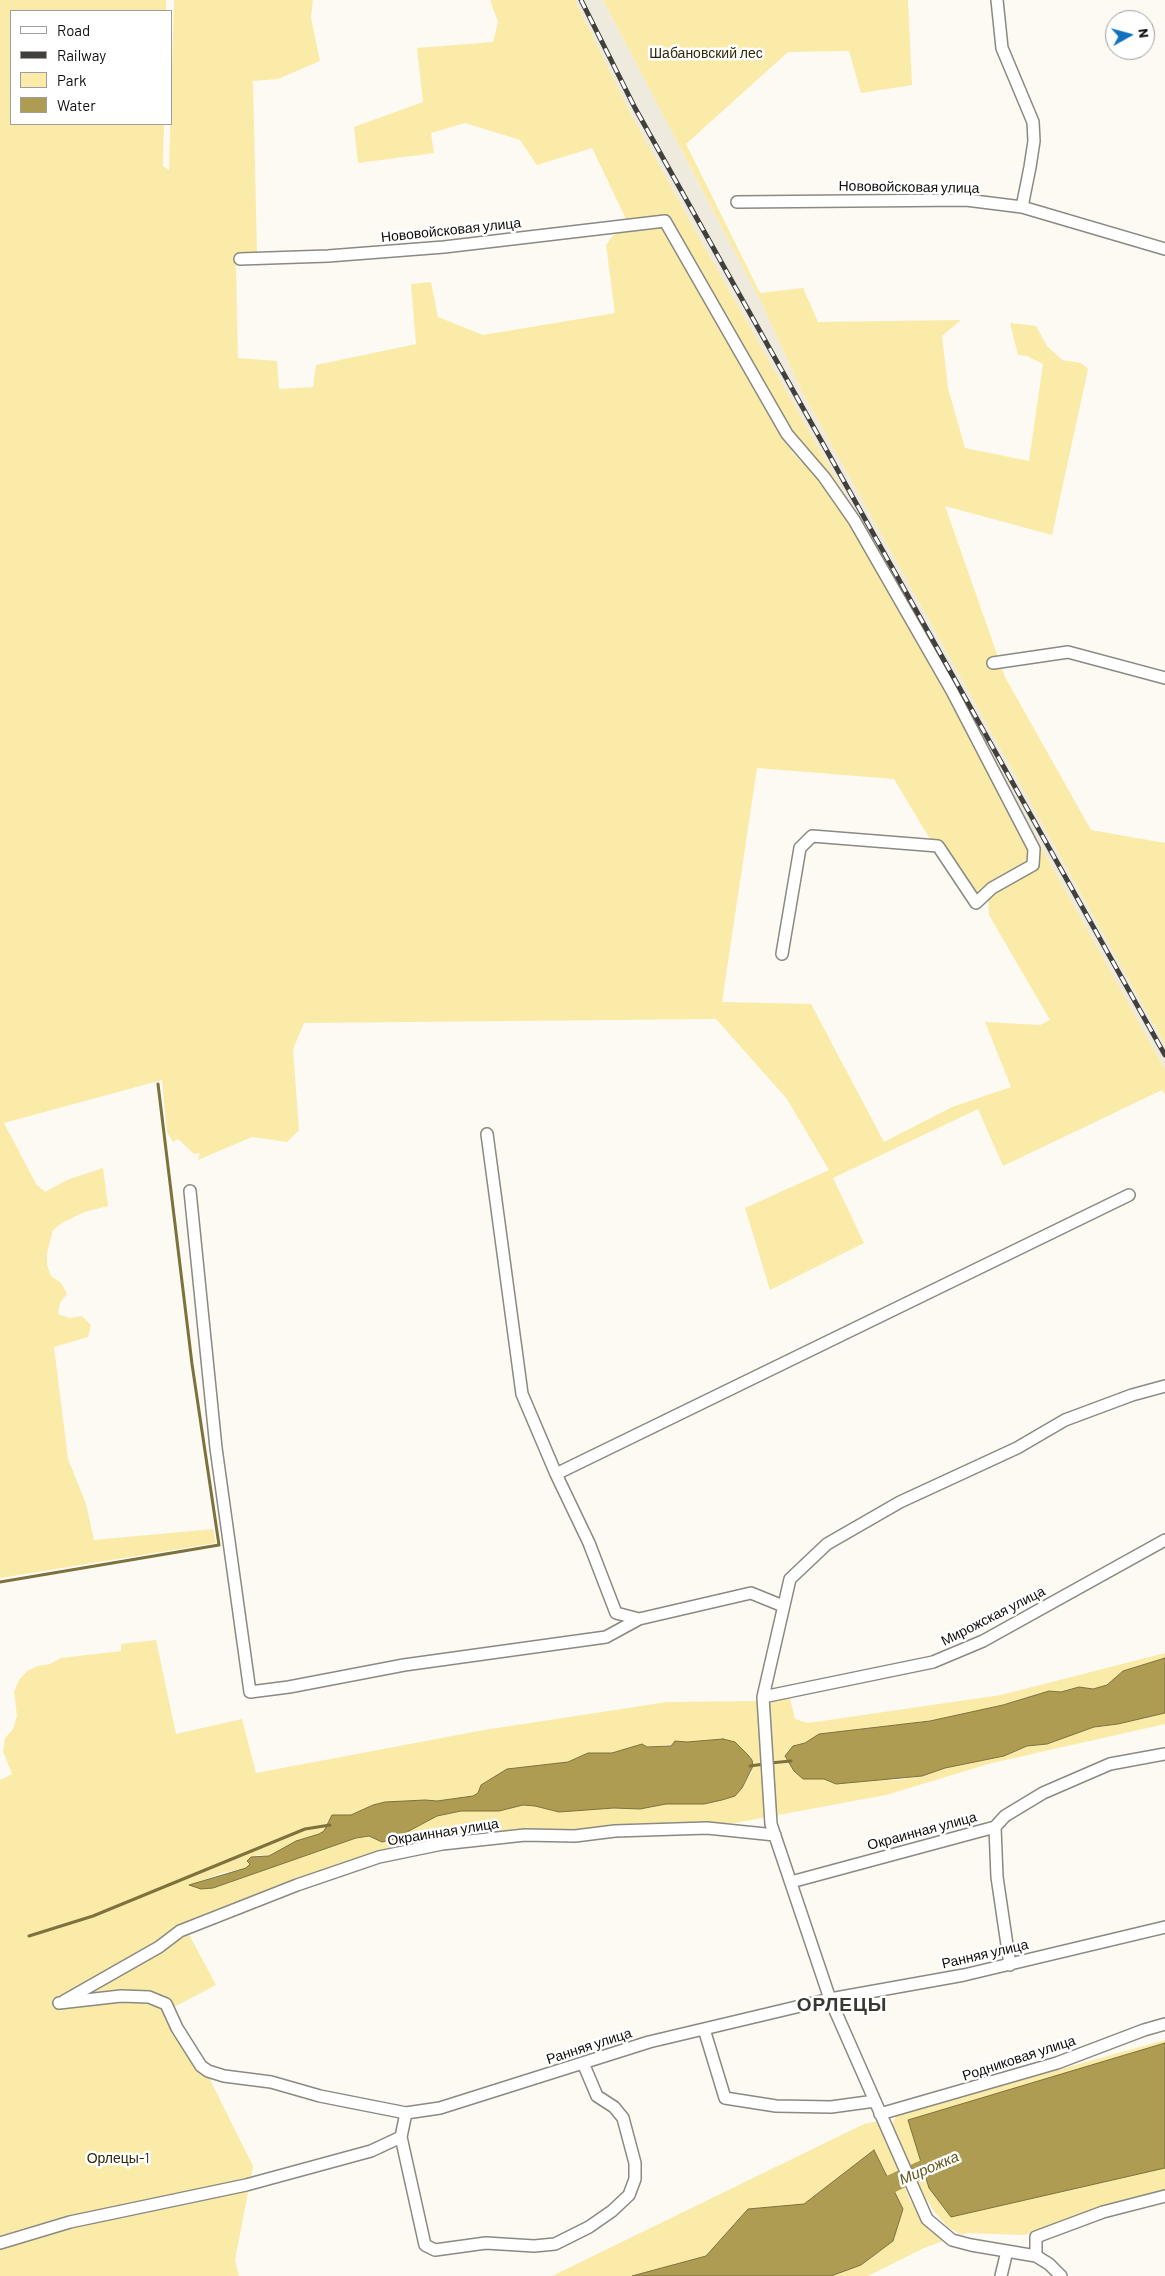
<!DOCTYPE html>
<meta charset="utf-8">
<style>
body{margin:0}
#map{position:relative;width:1165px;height:2276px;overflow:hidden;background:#fcfaf2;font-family:Barlow,sans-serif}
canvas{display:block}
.legend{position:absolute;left:10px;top:10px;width:162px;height:115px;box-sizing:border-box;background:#fff;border:1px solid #9f9e9d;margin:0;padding:6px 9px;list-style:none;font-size:15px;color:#0e0d0b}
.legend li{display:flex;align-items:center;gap:10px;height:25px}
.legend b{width:25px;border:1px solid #9f9e9d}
.north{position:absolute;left:1105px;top:10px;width:50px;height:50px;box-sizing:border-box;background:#fff;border:1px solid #9f9e9d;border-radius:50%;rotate:83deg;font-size:14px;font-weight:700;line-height:20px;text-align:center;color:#0e0d0b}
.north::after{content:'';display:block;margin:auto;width:18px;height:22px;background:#0f71bd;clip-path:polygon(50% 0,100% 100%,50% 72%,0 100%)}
</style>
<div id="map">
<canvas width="1165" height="2276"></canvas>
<ul class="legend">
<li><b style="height:6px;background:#fff"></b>Road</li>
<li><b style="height:6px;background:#41403d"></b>Railway</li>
<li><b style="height:14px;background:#fbeba8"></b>Park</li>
<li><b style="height:14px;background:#ad9c52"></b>Water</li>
</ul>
<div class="north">N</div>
</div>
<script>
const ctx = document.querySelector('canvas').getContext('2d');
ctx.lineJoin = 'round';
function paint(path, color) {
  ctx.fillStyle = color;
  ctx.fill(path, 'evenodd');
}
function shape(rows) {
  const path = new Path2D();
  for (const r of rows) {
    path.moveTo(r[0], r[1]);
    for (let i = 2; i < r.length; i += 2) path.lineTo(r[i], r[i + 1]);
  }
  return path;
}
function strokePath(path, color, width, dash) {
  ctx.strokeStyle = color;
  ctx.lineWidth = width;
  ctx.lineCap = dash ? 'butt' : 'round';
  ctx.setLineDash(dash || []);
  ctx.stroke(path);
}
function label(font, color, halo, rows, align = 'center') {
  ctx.font = font + ' Barlow,sans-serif';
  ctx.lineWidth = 5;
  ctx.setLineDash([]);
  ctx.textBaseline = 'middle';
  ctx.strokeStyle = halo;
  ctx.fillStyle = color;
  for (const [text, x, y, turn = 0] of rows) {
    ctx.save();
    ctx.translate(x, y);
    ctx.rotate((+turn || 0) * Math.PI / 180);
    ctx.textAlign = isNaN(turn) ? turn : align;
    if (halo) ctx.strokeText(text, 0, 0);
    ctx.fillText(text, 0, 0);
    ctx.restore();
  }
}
paint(shape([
 [575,0,603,0,763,306,801,390,1165,1045,1165,1069,842,489,695,230,630,112]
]), '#eeeadd');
paint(shape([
 [0,0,166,0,166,11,11,11,11,124,164,124,163,166,169,170,174,0,313,0,311,18,320,61,278,79,253,81,257,253,236,266,238,358,277,361,279,389,313,387,316,365,416,344,411,284,431,282,438,317,483,335,615,313,606,245,626,219,592,148,537,165,520,140,465,123,431,133,434,153,358,163,354,127,423,102,417,48,493,42,498,22,490,0,575,0,630,112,695,230,842,489,1165,1069,1165,1094,1162,1090,1003,1166,978,1109,833,1178,864,1243,770,1290,745,1208,829,1170,787,1099,716,1019,304,1023,293,1049,299,1130,287,1142,252,1137,198,1160,200,1153,194,1154,178,1139,173,1142,167,1132,162,1080,4,1123,36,1184,45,1192,67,1180,103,1168,108,1206,84,1212,62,1223,53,1230,47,1253,47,1265,51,1276,61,1283,67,1294,60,1303,58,1314,70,1318,82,1316,91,1325,88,1337,54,1347,68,1459,86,1504,94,1540,213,1529,216,1543,0,1578],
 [662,227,789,432,841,489,831,494,820,480,793,453],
 [757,768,894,779,930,839,943,843,975,895,981,890,988,896,989,915,1050,1020,1040,1025,985,1022,1011,1087,952,1107,884,1142,811,1004,722,1002],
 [603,0,908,0,912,85,861,93,849,51,788,52,686,144,760,293,803,288,818,322,961,320,942,336,948,388,965,448,1029,461,1043,364,1027,356,1018,355,1010,323,1036,326,1047,346,1062,360,1081,363,1088,369,1052,535,945,506,1005,677,1091,830,1165,843,1165,1045,801,390,763,306],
 [156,1640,176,1734,242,1719,256,1773,484,1730,667,1702,759,1701,789,1695,795,1719,808,1723,1001,1695,1165,1653,1165,1658,1123,1671,1107,1685,1093,1689,1079,1687,1061,1692,1049,1691,1003,1705,930,1721,820,1734,805,1743,793,1746,803,1779,825,1779,836,1784,848,1783,872,1779,897,1780,922,1776,944,1768,1004,1756,1027,1746,1047,1744,1094,1727,1118,1724,1165,1713,1165,1724,992,1763,886,1795,735,1823,443,1839,184,1925,216,1985,174,2007,253,2166,235,2260,239,2276,0,2276,0,1780,12,1774,3,1751,5,1738,13,1729,17,1716,14,1692,19,1680,27,1671,38,1666,50,1664,61,1658,121,1651,121,1644],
 [675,1741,687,1742,752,1772,735,1796,704,1804,666,1804,640,1809,614,1808,559,1812,535,1806,523,1805,499,1811,461,1811,437,1816,394,1839,382,1842,369,1836,356,1838,225,1884,190,1885,222,1873,246,1868,257,1855,269,1856,296,1841,319,1834,324,1831,332,1815,351,1815,373,1805,425,1800,437,1801,473,1796,507,1769,568,1762,588,1753,612,1753,641,1744,647,1747,671,1745],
 [1165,2040,1165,2043,1021,2087,951,2217,1165,2168,1165,2192,1070,2219,1024,2235,967,2233,962,2235,948,2227,936,2214,914,2180,896,2138,892,2124,897,2115],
 [878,2121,910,2200,931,2231,943,2241,924,2248,868,2276,831,2276,861,2265,893,2241,903,2209,874,2150,804,2204,748,2209,706,2256,632,2276,552,2276,864,2124]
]), '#fbeba8');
const water = shape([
 [1165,1658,1165,1713,1118,1724,1094,1727,1047,1744,1027,1746,1004,1756,945,1768,922,1776,836,1784,824,1779,803,1779,794,1771,785,1756,793,1746,805,1743,819,1734,930,1721,1003,1705,1049,1691,1061,1692,1079,1687,1093,1689,1107,1685,1123,1671,1165,1658],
 [723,1739,735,1742,748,1755,752,1760,753,1766,742,1788,735,1796,722,1800,704,1804,666,1804,640,1809,614,1808,559,1812,535,1806,523,1805,499,1811,461,1811,437,1816,394,1839,382,1842,369,1836,356,1838,213,1888,201,1889,189,1885,246,1868,250,1864,247,1861,251,1857,269,1856,296,1841,319,1834,324,1831,332,1815,351,1815,373,1805,385,1802,425,1800,437,1801,473,1796,478,1793,481,1785,507,1769,568,1762,588,1753,612,1753,642,1744,647,1747,671,1746,675,1741,687,1742,723,1739],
 [1165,2043,1165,2168,951,2217,929,2188,908,2120,1165,2043],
 [874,2150,903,2209,893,2241,861,2265,831,2276,632,2276,706,2256,748,2209,804,2204,874,2150]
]);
paint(water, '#ad9c52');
strokePath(water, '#7d713d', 1);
strokePath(shape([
 [0,1582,219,1545,192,1364,158,1084],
 [770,1763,791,1761],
 [750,1766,764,1764],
 [29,1936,93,1916,305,1829,330,1825]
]), '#7d713d', 3);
strokePath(shape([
 [869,2194,943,2160]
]), '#ad9c52', 18);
const minor = shape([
 [997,0,1002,48,1033,122,1034,141,1030,167,1022,207],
 [737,202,966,200,1022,207,1165,249],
 [240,259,328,256,444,247,665,221,787,434,824,477,854,520,952,691,1034,849,1033,865,992,888,976,903,938,846,812,836,800,848,782,954],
 [993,663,1068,652,1165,678],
 [487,1134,522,1394,556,1474,589,1543,616,1613,639,1619],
 [190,1191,216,1448,250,1692,289,1687,404,1665,606,1637,639,1619,751,1593,783,1606],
 [556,1474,1129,1195],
 [763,1697,933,1662,983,1641,1165,1540],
 [995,1827,997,1877,1010,1965],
 [791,1882,995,1827,1005,1816,1043,1793,1110,1764,1165,1754],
 [64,2001,159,1947,180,1931,297,1885,379,1857,442,1844,525,1835,575,1836,615,1831,707,1828,775,1835],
 [59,2003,121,1996,149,1997,166,2004,177,2028,201,2066,208,2071,224,2076,271,2082,320,2096,406,2113,440,2108,649,2042,830,1999,964,1975,1165,1927],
 [704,2029,725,2098,776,2106,831,2107,875,2101],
 [880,2114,1057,2063,1144,2030,1165,2024],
 [401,2137,425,2245,435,2250,486,2243,534,2246,555,2244,589,2227,612,2211,629,2195,635,2179,635,2163,623,2118,614,2107,597,2096,583,2063],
 [0,2243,70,2222,246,2185,371,2151,401,2137,406,2113],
 [1036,2256,1036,2237,1103,2212,1165,2196],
 [1001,2276,1007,2251],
 [1061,2276,1049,2264,1036,2256,971,2245,952,2240,927,2219,830,1999,771,1824,763,1697,790,1579,827,1544,900,1502,1017,1448,1065,1420,1132,1395,1165,1386]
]);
strokePath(minor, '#8a8982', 14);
strokePath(minor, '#fff', 11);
const rail = shape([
 [581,0,635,108,1165,1055]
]);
strokePath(rail, '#41403d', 5);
strokePath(rail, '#fff', 3, [9]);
label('14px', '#312907', '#fff', [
 ["Шабановский лес",706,53],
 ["Орлецы-1",118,2158]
]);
label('14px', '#0e0d0b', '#fff', [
 ["Нововойсковая улица",909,187,1],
 ["Нововойсковая улица",451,230,-6],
 ["Мирожская улица",993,1616,-27],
 ["Окраинная улица",922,1831,-15],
 ["Окраинная улица",443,1832,-9],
 ["Ранняя улица",985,1954,-13],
 ["Ранняя улица",589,2046,-18],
 ["Родниковая улица",1019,2058,-18]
]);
label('italic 15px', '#62551d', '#fff', [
 ["Мирожка",929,2168,-23]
]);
ctx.letterSpacing = '1px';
label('bold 19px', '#393832', '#fff', [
 ["ОРЛЕЦЫ",842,2005]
]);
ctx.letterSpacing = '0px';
</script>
